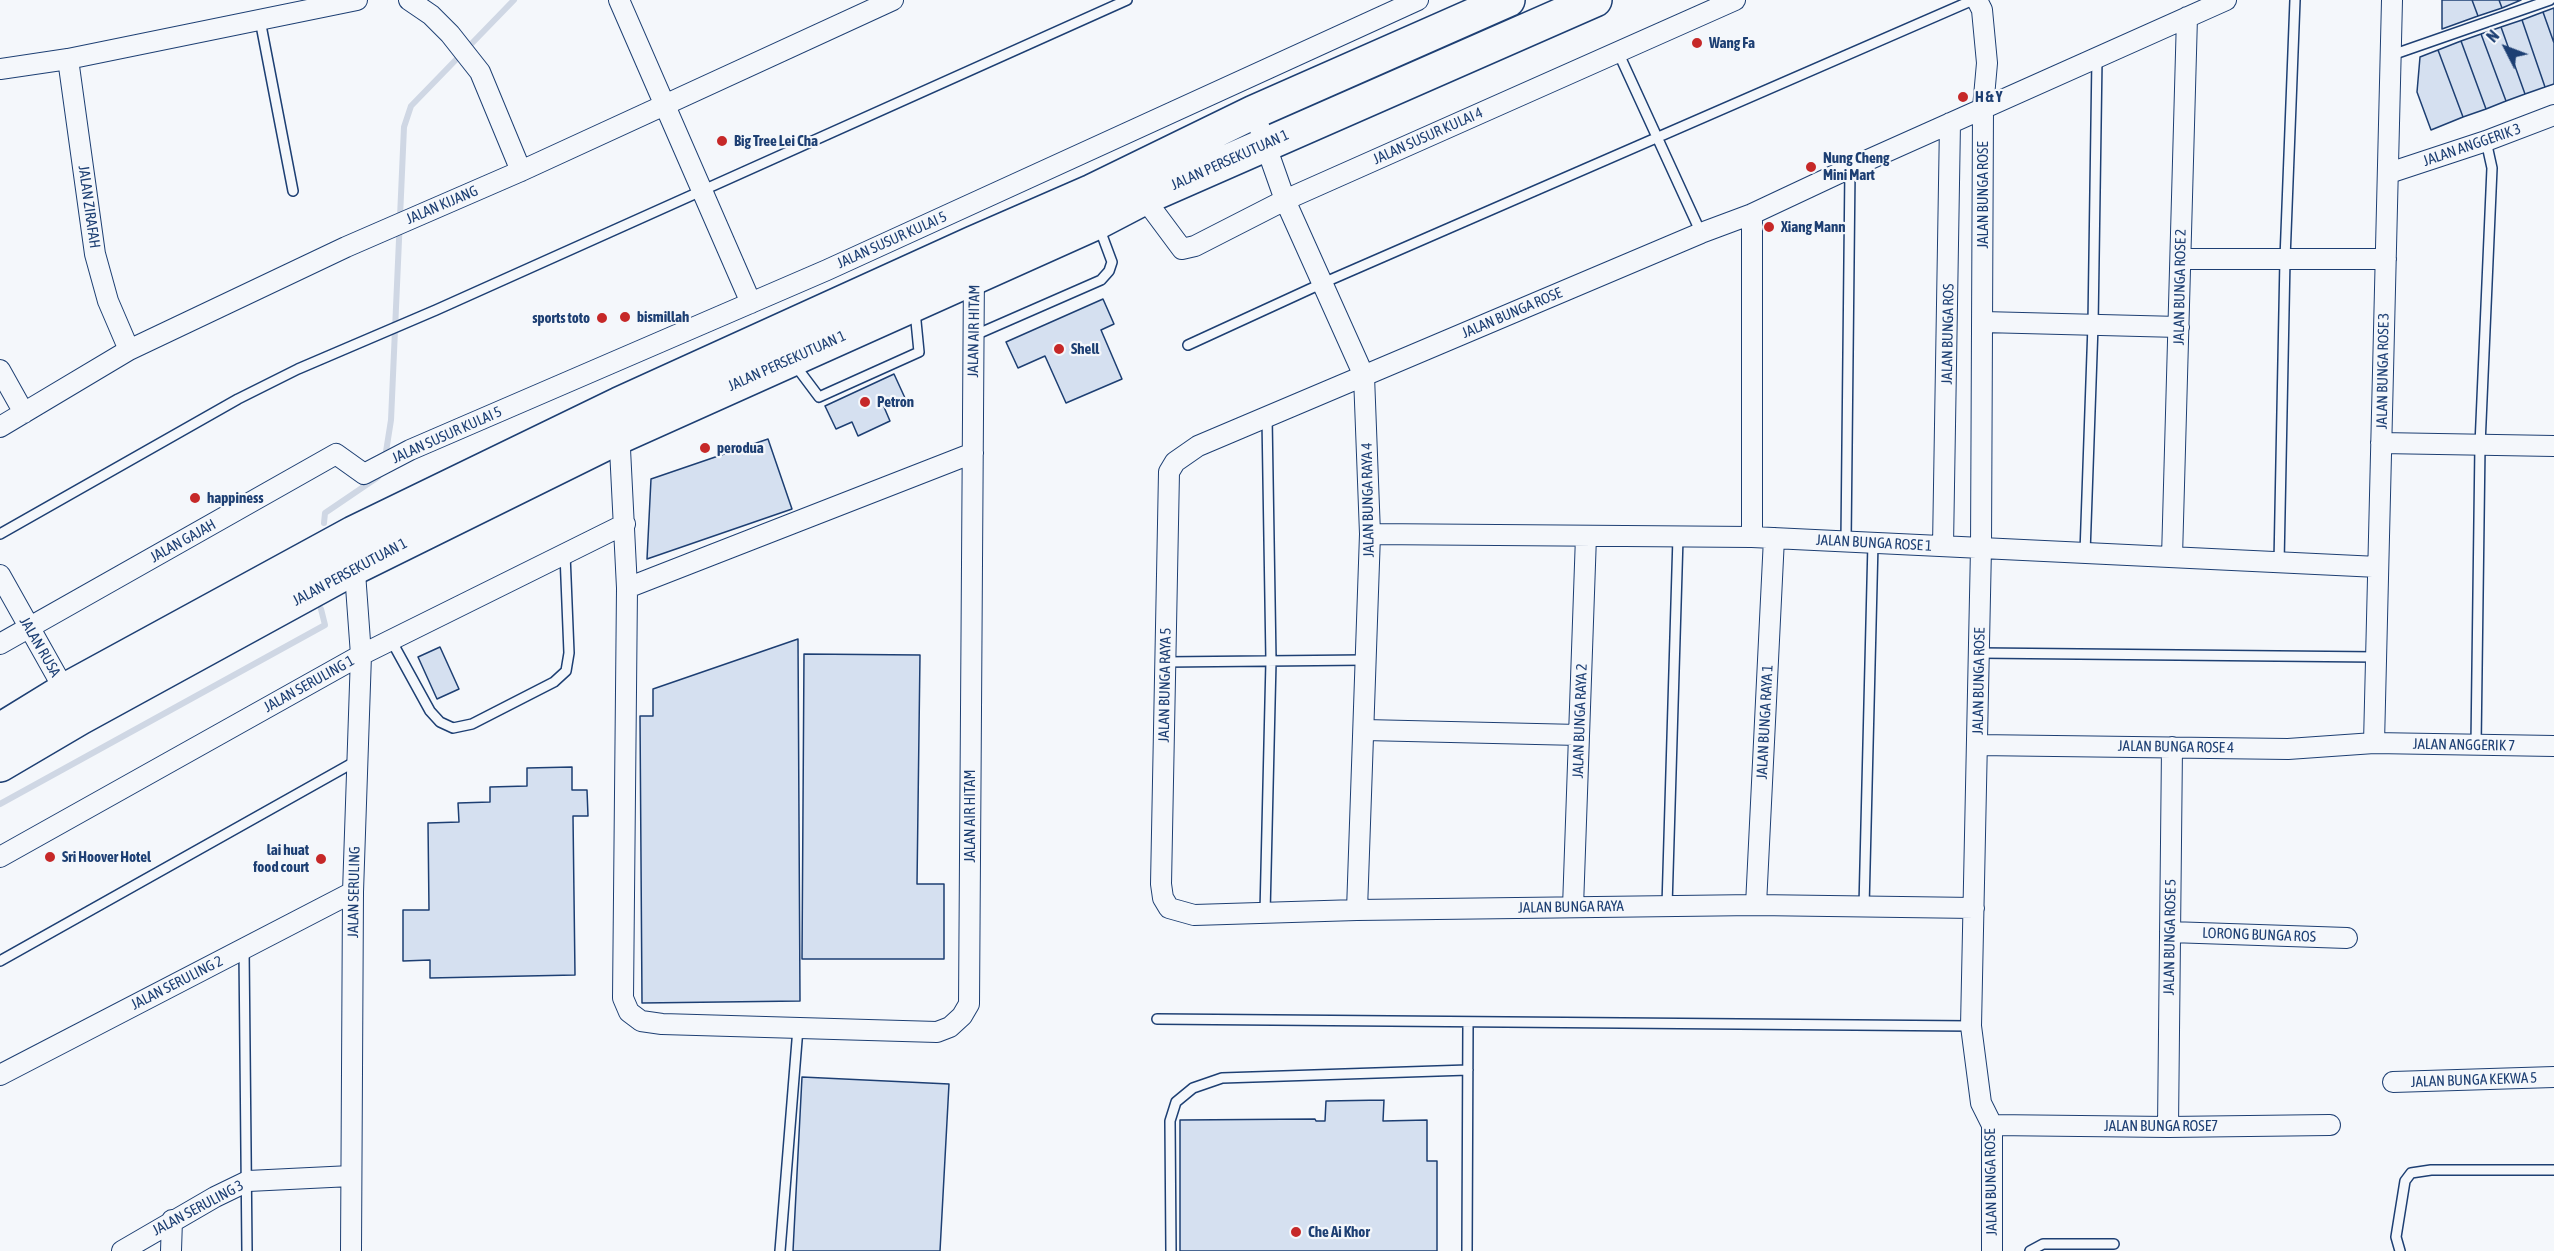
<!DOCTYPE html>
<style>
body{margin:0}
#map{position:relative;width:2554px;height:1251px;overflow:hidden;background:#f4f7fb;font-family:"Asap Condensed",sans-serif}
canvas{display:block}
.north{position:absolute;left:2476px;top:18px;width:60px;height:60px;-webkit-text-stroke:4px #f4f7fb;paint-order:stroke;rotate:312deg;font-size:16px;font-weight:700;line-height:24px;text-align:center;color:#1d3f73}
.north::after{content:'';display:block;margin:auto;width:21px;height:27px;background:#1d3f73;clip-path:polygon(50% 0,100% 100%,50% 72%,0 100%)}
</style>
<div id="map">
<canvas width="2554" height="1251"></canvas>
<div class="north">N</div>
</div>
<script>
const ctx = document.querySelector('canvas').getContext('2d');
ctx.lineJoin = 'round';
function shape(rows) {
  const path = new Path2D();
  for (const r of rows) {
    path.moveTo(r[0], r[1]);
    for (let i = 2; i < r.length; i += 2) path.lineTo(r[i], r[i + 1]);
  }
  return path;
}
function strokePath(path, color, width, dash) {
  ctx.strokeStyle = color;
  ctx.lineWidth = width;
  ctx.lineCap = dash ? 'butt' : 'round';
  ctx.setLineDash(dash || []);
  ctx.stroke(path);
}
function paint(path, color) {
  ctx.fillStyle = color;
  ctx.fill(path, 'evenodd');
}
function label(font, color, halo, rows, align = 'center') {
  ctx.font = font + ' "Asap Condensed",sans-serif';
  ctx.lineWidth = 4.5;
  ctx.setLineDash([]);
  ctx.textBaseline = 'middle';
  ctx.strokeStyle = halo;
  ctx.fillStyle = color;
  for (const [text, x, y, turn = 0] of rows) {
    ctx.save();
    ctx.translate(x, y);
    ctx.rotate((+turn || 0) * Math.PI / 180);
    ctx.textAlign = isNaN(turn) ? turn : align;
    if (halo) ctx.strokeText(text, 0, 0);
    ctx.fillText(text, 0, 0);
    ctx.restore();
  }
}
strokePath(shape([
 [385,458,391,420,404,127,411,106,514,0],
 [324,523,325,513,378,477],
 [0,804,325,625,321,609]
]), '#cfd7e4', 6);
const building = shape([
 [2442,0,2472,0,2478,16,2442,29,2442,0],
 [2472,0,2499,0,2502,8,2478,16,2472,0],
 [2499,0,2521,0,2502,8,2499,0],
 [2554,8,2554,43,2543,12,2554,8],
 [2543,12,2554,43,2554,84,2545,87,2522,20,2543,12],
 [2522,20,2545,87,2525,94,2501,27,2522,20],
 [2501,27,2525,94,2506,101,2481,34,2501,27],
 [2481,34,2506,101,2486,109,2461,41,2481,34],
 [2461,41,2486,109,2463,117,2438,50,2461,41],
 [2438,50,2463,117,2431,130,2417,92,2420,57,2438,50],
 [1103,299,1114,324,1101,330,1122,379,1066,403,1045,356,1018,368,1006,342,1103,299],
 [894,374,905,398,884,407,890,421,858,436,852,422,836,429,825,406,894,374],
 [768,439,792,509,647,559,651,479,768,439],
 [798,639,800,1001,642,1003,640,716,653,716,653,689,798,639],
 [440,647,459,689,437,699,418,657,440,647],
 [804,654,920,655,917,884,944,884,944,959,802,959,804,654],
 [572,767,572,790,587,790,588,816,573,816,575,975,430,978,430,960,403,961,403,910,429,910,428,823,459,822,458,803,490,802,490,787,527,786,527,768,572,767],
 [802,1077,949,1084,940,1251,793,1251,802,1077],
 [1384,1100,1383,1121,1427,1120,1427,1161,1437,1161,1437,1251,1180,1251,1180,1120,1315,1119,1316,1121,1325,1121,1326,1101,1384,1100]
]);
paint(building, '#d5e0f0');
strokePath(building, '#1d3f73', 1.5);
const lane = shape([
 [260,20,293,191],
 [1618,52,1701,233],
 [2392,55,2550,0],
 [973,336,1101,280,1109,271,1112,262,1099,227],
 [1188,345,1323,283,1973,0],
 [795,365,819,397,919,352,915,311],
 [0,534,238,399,298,369,436,310,1127,0],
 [1846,541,1850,168],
 [2085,553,2093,325,2097,58],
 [2279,563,2285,259,2295,0],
 [391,640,430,711,440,722,453,728,472,724,554,682,566,671,569,653,565,554],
 [1980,653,2376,657],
 [1165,662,1366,660],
 [2476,745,2480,445,2492,168,2486,141],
 [1667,906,1678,537],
 [1864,907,1873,543],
 [1265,913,1271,661,1267,417],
 [244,949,247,1251],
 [0,961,358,760],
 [1157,1019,1971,1026],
 [780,1251,798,1028],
 [1171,1251,1170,1121,1176,1102,1193,1088,1222,1078,1468,1070],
 [1467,1251,1468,1022],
 [2030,1251,2043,1244,2114,1244],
 [2400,1251,2396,1237,2405,1181,2411,1173,2431,1170,2554,1170]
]);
const street = shape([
 [409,0,431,15,450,34,480,72,521,171],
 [619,0,751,303],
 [1977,0,1982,10,1987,63,1983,108,1981,548,1971,1026,1981,1103,1992,1125,1992,1251],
 [68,59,95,254,108,301,129,350],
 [0,69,68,59,357,0],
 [1254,112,1285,200,1364,376,1370,534,1357,910],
 [2389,173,2486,141,2554,115],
 [1144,198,1182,249,1195,246,1285,200,1735,0],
 [1752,214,1752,537],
 [2181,259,2386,259],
 [1983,322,2179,327],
 [0,370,24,413],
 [0,427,129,350,346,247,521,171,893,0],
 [619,429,627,588,623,998,629,1012,641,1021,662,1024,937,1032,950,1027,962,1016,969,1004,974,269],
 [2381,443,2554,446],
 [1370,534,1752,537,2378,567],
 [1943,546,1950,123],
 [2172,557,2187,17],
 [0,575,69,698],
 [627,588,973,453],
 [0,644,336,454,364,474,410,450,827,270,1418,0],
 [1365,730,1579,735],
 [2374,743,2392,0],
 [1977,745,2288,749,2374,743,2554,746],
 [0,857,361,655,625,524],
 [1756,905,1774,538],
 [1573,907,1586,536],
 [1974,908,1756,905,1357,910,1194,915,1169,908,1163,898,1161,884,1169,472,1175,462,1198,446,1701,233,1752,214,1850,168,2226,0],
 [2170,932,2347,938],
 [0,1075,353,892],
 [2393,1082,2554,1077],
 [1992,1125,2168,1127,2330,1125],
 [2168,1127,2172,747],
 [122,1251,215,1197,248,1181,351,1176],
 [171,1251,172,1220],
 [351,1251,353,892,361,655,354,559]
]);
const highway = shape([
 [0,730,65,690,353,533,619,404,973,243,1092,191,1254,112,1508,0],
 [0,765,80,718,354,568,619,437,1098,222,1144,198,1595,0]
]);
strokePath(lane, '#1d3f73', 12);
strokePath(street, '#1d3f73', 22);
strokePath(highway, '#1d3f73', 36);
strokePath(lane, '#f4f7fb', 9);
strokePath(street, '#f4f7fb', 20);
strokePath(highway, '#f4f7fb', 33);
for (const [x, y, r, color] of [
 [1697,43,6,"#c62828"],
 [1963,97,6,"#c62828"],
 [722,141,6,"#c62828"],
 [1811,167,6,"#c62828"],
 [1769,227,6,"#c62828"],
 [625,317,6,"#c62828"],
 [602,318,6,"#c62828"],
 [1059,349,6,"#c62828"],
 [865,402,6,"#c62828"],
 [705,448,6,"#c62828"],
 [195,498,6,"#c62828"],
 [50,857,6,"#c62828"],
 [321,859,6,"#c62828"],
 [1296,1232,6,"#c62828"]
]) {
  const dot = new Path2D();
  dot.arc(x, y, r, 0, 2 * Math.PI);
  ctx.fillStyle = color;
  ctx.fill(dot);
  strokePath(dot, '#f4f7fb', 2);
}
label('bold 15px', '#1d3f73', '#f4f7fb', [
 ["Wang Fa",1709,43],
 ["H & Y",1975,97],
 ["Big Tree Lei Cha",734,141],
 ["Nung Cheng",1823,158],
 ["Mini Mart",1823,175],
 ["Xiang Mann",1781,227],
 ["bismillah",637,317],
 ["sports toto",590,318,"right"],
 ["Shell",1071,349],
 ["Petron",877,402],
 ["perodua",717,448],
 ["happiness",207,498],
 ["lai huat",309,850,"right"],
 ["food court",309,867,"right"],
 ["Sri Hoover Hotel",62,857],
 ["Che Ai Khor",1308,1232]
], 'left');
label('15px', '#1d3f73', '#f4f7fb', [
 ["JALAN SUSUR KULAI 4",1428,136,-24],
 ["JALAN ANGGERIK 3",2472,145,-19],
 ["JALAN PERSEKUTUAN 1",1230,160,-24],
 ["JALAN BUNGA ROSE",1983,195,-90],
 ["JALAN KIJANG",442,205,-23],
 ["JALAN ZIRAFAH",89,207,82],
 ["JALAN SUSUR KULAI 5",892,240,-24],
 ["JALAN BUNGA ROSE 2",2180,287,-89],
 ["JALAN BUNGA ROSE",1512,313,-23],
 ["JALAN AIR HITAM",974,331,-89],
 ["JALAN BUNGA ROS",1948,334,-89],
 ["JALAN PERSEKUTUAN 1",787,361,-24],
 ["JALAN BUNGA ROSE 3",2383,371,-89],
 ["JALAN SUSUR KULAI 5",447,435,-24],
 ["JALAN BUNGA RAYA 4",1368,500,-91],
 ["JALAN GAJAH",183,541,-29],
 ["JALAN BUNGA ROSE 1",1874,543,3],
 ["JALAN PERSEKUTUAN 1",350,572,-28],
 ["JALAN RUSA",40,647,60],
 ["JALAN BUNGA ROSE",1979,681,-89],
 ["JALAN SERULING 1",309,684,-29],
 ["JALAN BUNGA RAYA 5",1165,685,-89],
 ["JALAN BUNGA RAYA 2",1580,721,-88],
 ["JALAN BUNGA RAYA 1",1765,722,-87],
 ["JALAN ANGGERIK 7",2464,745,1],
 ["JALAN BUNGA ROSE 4",2176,747,1],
 ["JALAN AIR HITAM",970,816,-90],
 ["JALAN SERULING",354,892,-89],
 ["JALAN BUNGA RAYA",1571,907,-1],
 ["LORONG BUNGA ROS",2259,935,2],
 ["JALAN BUNGA ROSE 5",2170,937,-89],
 ["JALAN SERULING 2",177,983,-27],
 ["JALAN BUNGA KEKWA 5",2474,1080,-2],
 ["JALAN BUNGA ROSE7",2161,1126],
 ["JALAN BUNGA ROSE",1991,1182,-91],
 ["JALAN SERULING 3",198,1208,-28]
]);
</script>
